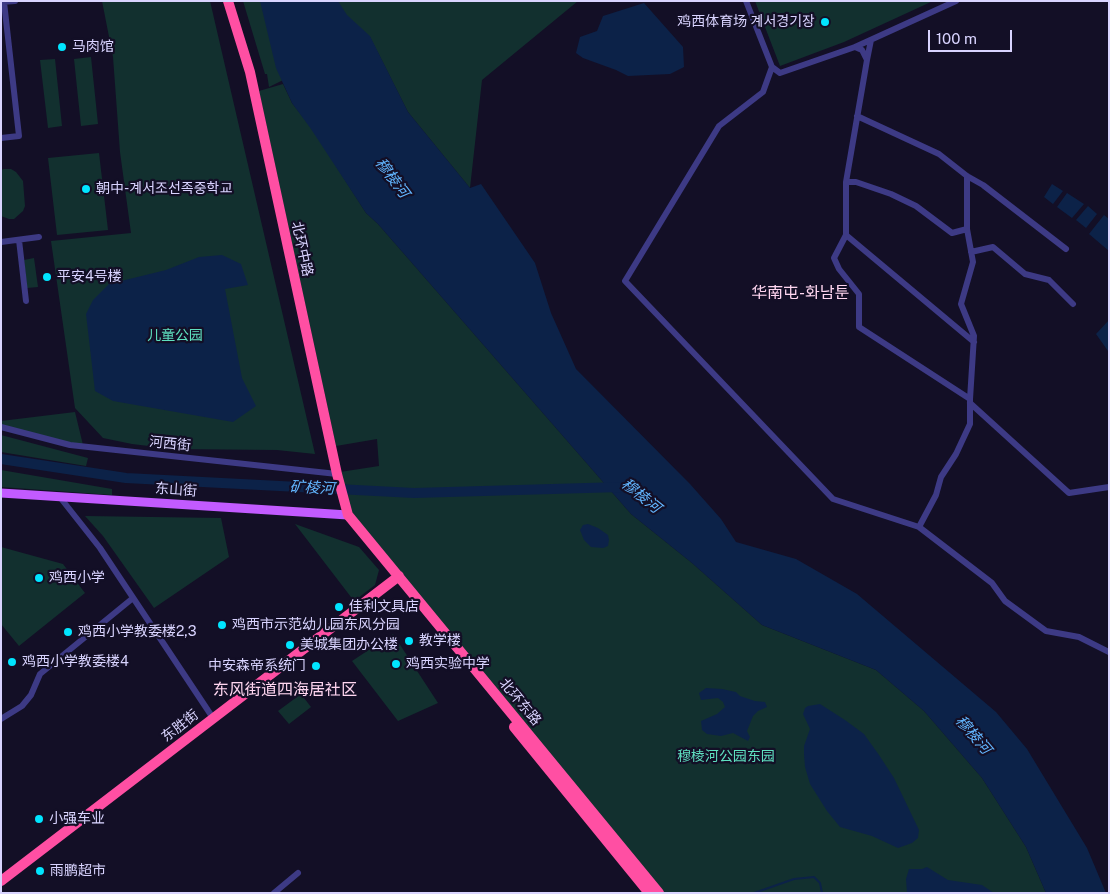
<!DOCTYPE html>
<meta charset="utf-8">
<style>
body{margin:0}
#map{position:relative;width:1110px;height:894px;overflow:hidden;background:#130f26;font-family:"Public Sans",sans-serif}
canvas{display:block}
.frame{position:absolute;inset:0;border:2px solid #d9d4ff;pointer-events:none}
.scale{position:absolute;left:928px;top:30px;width:84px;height:22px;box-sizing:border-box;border:2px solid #d9d4ff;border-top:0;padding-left:6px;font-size:15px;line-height:18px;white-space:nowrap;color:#d9d4ff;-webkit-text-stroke:4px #130f26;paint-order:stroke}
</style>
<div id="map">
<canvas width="1110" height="894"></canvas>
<div class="frame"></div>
<div class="scale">100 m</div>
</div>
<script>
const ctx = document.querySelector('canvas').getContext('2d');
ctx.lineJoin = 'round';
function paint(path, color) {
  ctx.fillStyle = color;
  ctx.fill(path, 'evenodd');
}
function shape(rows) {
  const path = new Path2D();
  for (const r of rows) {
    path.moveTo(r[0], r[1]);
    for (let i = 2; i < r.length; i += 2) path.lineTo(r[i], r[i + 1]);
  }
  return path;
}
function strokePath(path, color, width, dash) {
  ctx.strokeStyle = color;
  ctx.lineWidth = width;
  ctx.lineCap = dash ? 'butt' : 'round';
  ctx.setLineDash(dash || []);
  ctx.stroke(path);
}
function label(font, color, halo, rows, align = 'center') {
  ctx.font = font + ' "Public Sans","Noto Sans SC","Noto Sans KR",sans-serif';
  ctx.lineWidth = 4.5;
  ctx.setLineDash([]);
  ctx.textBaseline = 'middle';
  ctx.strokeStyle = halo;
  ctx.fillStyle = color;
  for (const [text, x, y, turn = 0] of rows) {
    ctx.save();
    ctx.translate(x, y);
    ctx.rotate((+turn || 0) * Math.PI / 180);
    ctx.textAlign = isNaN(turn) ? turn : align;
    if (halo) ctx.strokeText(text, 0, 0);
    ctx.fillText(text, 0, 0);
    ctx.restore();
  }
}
paint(shape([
 [102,1,210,1,315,454,277,450,174,449,132,444,103,438,75,408,51,241,131,233,120,152,113,57],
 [243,1,578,1,482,80,470,188,408,112,370,37,269,87,267,74,265,74],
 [755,1,933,1,844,42,780,66],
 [91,57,98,124,81,126,74,59],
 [55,59,62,126,48,128,40,60],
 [283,84,292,103,313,130,366,213,378,224,631,514,692,563,762,625,876,670,924,711,982,778,1026,847,1046,893,662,893,350,513,340,472,379,466,377,439,336,446,259,91],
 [99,153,108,230,57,235,48,158],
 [4,169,11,169,16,172,23,181,25,206,23,211,14,219,9,219,1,216,1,170],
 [34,258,38,287,27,288,24,260],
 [75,412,83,445,69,444,1,425,1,421],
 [1,435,88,458,86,466,1,452],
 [1,470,112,489,112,495,1,487],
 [85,516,221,518,229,557,154,608,103,536],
 [295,524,359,547,379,570,375,585,354,601],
 [1,547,63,564,85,593,19,646,1,624],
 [393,634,438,703,398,721,352,661],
 [301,694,311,707,289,724,278,711]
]), '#12302f');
paint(shape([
 [260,1,338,1,347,15,370,36,408,112,470,188,481,184,535,263,551,313,576,369,690,484,721,519,736,542,796,559,857,594,996,712,1027,749,1087,848,1106,893,1046,893,1026,847,982,778,924,711,876,670,762,625,692,563,631,514,378,224,366,213,311,129,292,103,276,68],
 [644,3,683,47,684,67,670,74,628,76,616,70,583,58,576,53,580,37,597,31,603,16],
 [1052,184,1063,191,1053,204,1044,197],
 [1067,193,1084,204,1072,218,1057,207],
 [1088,206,1097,214,1086,228,1076,220],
 [1104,215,1109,219,1109,251,1089,234],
 [222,255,241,264,248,285,225,289,242,378,256,406,233,422,113,401,95,391,86,314,93,300,109,284,166,270,199,257],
 [1109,320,1109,349,1108,351,1096,334],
 [588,524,598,528,608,535,609,540,608,546,603,548,591,547,584,540,580,530,583,525],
 [706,688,722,689,736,692,740,696,755,701,765,702,767,707,758,711,753,716,747,731,750,737,748,741,733,733,721,736,707,734,702,730,701,721,717,714,725,707,723,702,718,698,701,700,699,693],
 [820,704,845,720,864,734,879,755,894,778,919,830,918,838,912,843,898,848,872,836,840,827,827,811,810,784,805,767,804,754,804,746,810,729,803,714,805,708,808,706],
 [927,867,948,880,982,885,994,893,907,893,906,879,909,869,922,869]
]), '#0c2248');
strokePath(shape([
 [754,893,794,879,814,877,820,883,822,893]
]), '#0c2248', 2);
strokePath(shape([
 [1,459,126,478,414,493,621,487]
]), '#0c2248', 10);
strokePath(shape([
 [746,1,772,67,780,73,855,47,862,50,867,60,846,182,846,235,834,258,839,269,859,294,859,327,970,399,970,424,956,454,941,477,936,495,919,527,992,583,1005,601,1046,631,1079,637,1109,652],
 [1,2,15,1],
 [855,47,956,1],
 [867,60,871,40],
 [772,67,763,92,719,126,625,281,833,499,919,527],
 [857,116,939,154,967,176,983,185,1066,249],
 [1,138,19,136,4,2],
 [967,176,967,229,973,262,961,304,974,336,970,399],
 [846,182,856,182,891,194,916,206,952,233,967,229],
 [846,235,974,342],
 [19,240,26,301],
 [1,242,39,237],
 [971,252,993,247,1025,274,1049,280,1073,304],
 [970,403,1069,493,1109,487],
 [1,427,70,445,337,474],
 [59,496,100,548,213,718],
 [1,719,22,706,31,695,40,674,133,598],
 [274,893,298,873]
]), '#3d3a85', 6);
strokePath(shape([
 [1,493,348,515]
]), '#c25bff', 9);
strokePath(shape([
 [228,1,250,72,337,474,348,515,659,893],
 [514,727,649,893],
 [1,881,399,576]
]), '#ff4fa3', 10);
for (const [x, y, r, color] of [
 [825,22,5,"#00e5ff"],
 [62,47,5,"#00e5ff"],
 [86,189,5,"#00e5ff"],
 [47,277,5,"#00e5ff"],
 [39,578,5,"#00e5ff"],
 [339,607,5,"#00e5ff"],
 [222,625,5,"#00e5ff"],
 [68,632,5,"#00e5ff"],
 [409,641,5,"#00e5ff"],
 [290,645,5,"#00e5ff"],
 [12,662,5,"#00e5ff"],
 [396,664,5,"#00e5ff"],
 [316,666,5,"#00e5ff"],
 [39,819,5,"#00e5ff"],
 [40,871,5,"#00e5ff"]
]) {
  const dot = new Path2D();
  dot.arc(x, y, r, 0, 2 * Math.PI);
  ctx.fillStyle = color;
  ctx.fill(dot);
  strokePath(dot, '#130f26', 2);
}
label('14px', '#d9d4ff', '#130f26', [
 ["鸡西体育场 계서경기장",815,22,"right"],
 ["马肉馆",72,47],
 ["朝中-계서조선족중학교",96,189],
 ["平安4号楼",57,277],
 ["鸡西小学",49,578],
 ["佳利文具店",349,607],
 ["鸡西市示范幼儿园东风分园",232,625],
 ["鸡西小学教委楼2,3",78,632],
 ["教学楼",419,641],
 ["美城集团办公楼",300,645],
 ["鸡西小学教委楼4",22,662],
 ["鸡西实验中学",406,664],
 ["中安森帝系统门",306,666,"right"],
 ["小强车业",49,819],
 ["雨鹏超市",50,871]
], 'left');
label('14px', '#d9d4ff', '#130f26', [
 ["北环中路",302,249,78],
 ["河西街",170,444,6],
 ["东山街",176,490,4],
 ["北环东路",520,702,50],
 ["东胜街",180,726,-38]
]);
label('14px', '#5fe0c0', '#130f26', [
 ["儿童公园",175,336],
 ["穆棱河公园东园",726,757]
]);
label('italic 15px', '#62b6ff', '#130f26', [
 ["穆棱河",392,178,53],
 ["矿棱河",312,488,3],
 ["穆棱河",641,496,39],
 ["穆棱河",973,735,49]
]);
label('16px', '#ffd6f0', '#130f26', [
 ["华南屯-화남툰",800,293],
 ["东风街道四海居社区",285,690]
]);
</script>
